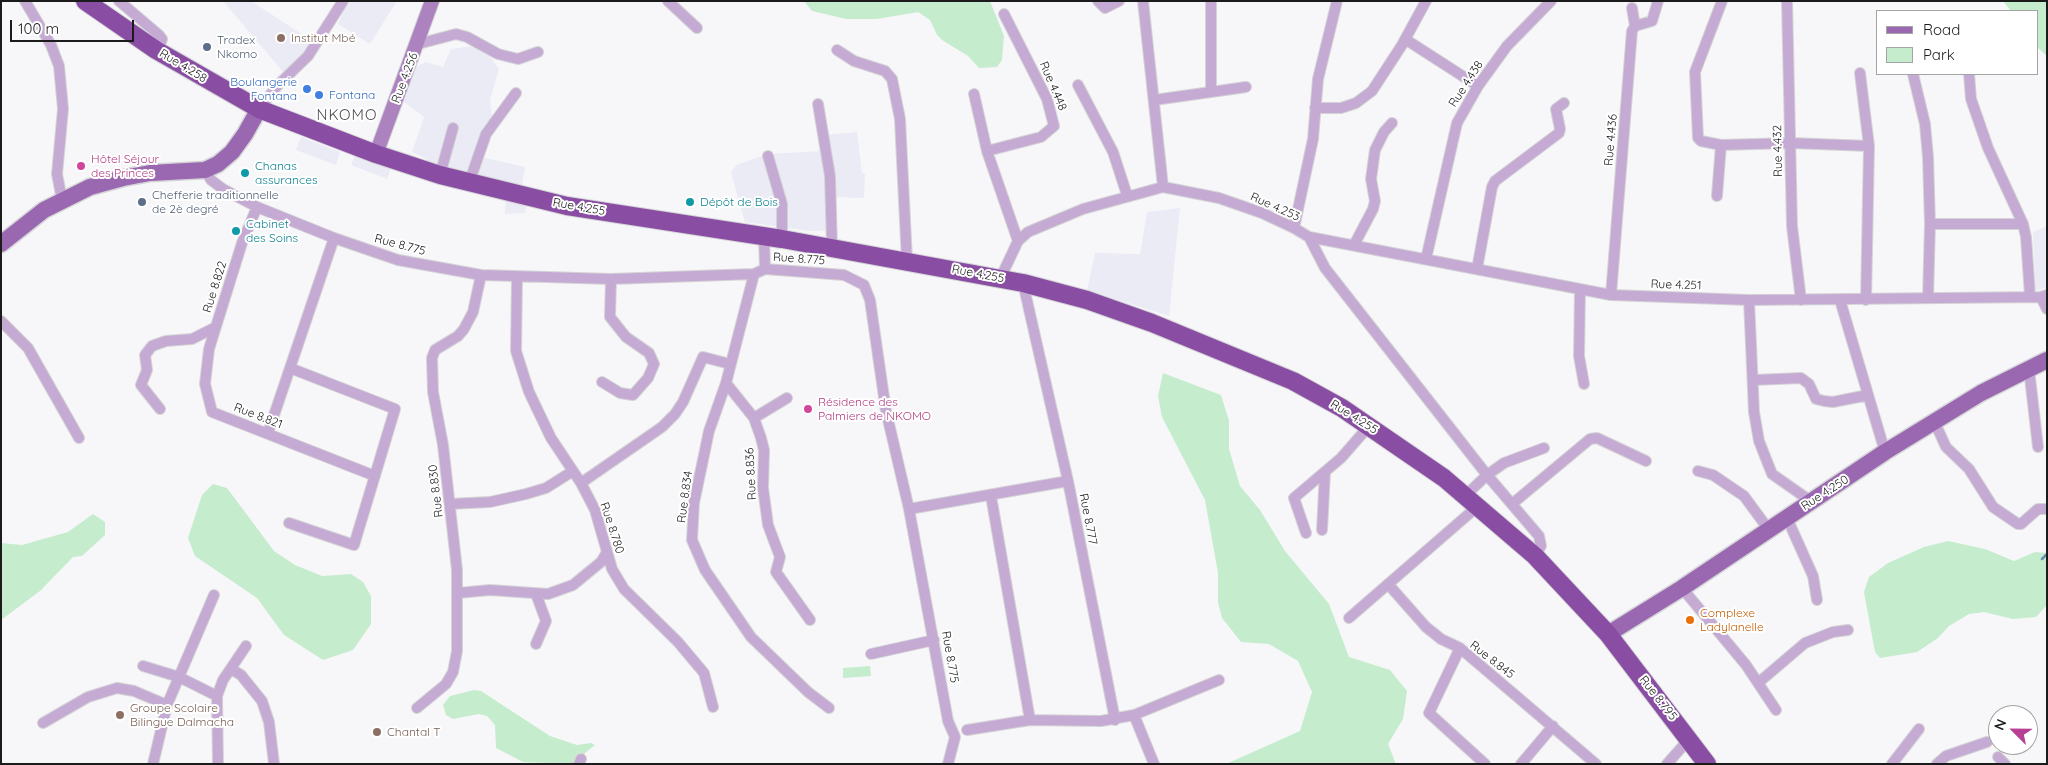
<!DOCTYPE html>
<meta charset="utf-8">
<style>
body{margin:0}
#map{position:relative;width:2048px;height:765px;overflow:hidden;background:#f7f7fa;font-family:Quicksand,sans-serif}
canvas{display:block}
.frame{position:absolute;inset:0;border:2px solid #1b1b1c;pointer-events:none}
.legend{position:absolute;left:1876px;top:10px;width:162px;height:65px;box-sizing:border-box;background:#fff;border:1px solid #a4a4a4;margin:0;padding:6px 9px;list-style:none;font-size:15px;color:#1b1b1c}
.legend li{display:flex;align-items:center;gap:10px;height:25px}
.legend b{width:25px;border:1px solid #a4a4a4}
.north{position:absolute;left:1988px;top:705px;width:50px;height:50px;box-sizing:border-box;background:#fff;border:1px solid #a4a4a4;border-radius:50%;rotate:293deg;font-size:14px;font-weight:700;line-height:20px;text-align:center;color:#1b1b1c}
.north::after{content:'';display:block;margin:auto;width:18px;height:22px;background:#b73f95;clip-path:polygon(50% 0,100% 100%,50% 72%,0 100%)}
.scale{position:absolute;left:10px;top:20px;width:124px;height:22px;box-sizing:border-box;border:2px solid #1b1b1c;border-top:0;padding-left:6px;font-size:15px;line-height:18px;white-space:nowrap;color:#1b1b1c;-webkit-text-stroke:4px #fff;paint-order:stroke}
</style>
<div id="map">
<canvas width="2048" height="765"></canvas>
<div class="frame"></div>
<ul class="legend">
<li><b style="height:6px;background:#9a67b1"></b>Road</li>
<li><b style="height:14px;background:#c5eccd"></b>Park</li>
</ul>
<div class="north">N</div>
<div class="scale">100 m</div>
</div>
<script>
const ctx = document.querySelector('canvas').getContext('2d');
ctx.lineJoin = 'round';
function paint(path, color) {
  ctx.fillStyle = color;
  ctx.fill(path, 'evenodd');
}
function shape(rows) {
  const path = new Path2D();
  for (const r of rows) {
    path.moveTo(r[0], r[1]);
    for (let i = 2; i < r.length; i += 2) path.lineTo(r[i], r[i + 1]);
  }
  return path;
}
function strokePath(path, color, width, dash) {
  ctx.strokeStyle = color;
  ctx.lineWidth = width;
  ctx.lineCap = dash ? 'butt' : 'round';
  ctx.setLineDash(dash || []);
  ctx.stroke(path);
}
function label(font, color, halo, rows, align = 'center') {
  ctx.font = font + ' Quicksand,sans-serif';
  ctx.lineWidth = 4;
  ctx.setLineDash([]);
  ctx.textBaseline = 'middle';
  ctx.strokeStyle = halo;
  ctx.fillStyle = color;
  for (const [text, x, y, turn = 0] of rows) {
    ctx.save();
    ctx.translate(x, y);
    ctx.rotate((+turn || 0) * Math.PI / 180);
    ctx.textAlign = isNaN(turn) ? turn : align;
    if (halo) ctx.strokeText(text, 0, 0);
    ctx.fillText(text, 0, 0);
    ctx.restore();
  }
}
paint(shape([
 [223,1,251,1,314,42,306,53,284,73],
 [348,1,397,1,370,44,338,24],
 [472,46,486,51,499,69,490,100,492,118,480,160,482,161,485,158,525,167,522,186,529,188,525,213,505,214,507,182,427,162,427,159,412,152,424,117,404,102,416,67,426,62,443,67,451,49],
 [857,132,862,173,865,174,864,198,832,197,836,206,835,230,809,231,745,222,731,173,736,165,768,154,821,151,823,135],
 [301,137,340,152,336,165,296,150],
 [355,155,391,168,387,179,351,165],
 [1180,208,1169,316,1087,290,1095,253,1140,254,1147,212],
 [2047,226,2047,287,2039,290,2035,289,2033,232]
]), '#eaebf5');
paint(shape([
 [804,1,990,1,1004,36,1002,60,997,67,979,68,968,56,942,40,937,35,930,20,918,12,877,19,846,19,812,11],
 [2003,1,2047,1,2047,56,2037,47,2037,11,2011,11],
 [1163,373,1221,395,1229,421,1229,449,1240,486,1260,510,1285,551,1329,604,1349,657,1390,670,1407,691,1403,719,1388,744,1396,764,1226,764,1300,731,1312,692,1298,661,1269,644,1241,642,1222,618,1218,602,1218,573,1205,500,1162,417,1158,396],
 [213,484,227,488,274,551,295,565,322,576,351,574,363,582,371,596,371,624,353,650,323,660,284,635,257,598,195,556,188,538,202,495],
 [93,514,105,522,105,535,82,556,73,557,40,591,1,620,1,543,22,545,68,532],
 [1948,541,1985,549,2014,561,2035,552,2047,553,2047,605,2036,617,2013,619,1984,612,1969,614,1949,626,1938,638,1917,652,1880,658,1875,652,1864,592,1869,577,1888,563,1924,547],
 [870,666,871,676,843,678,843,668],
 [474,690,481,691,550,736,577,745,591,743,595,745,585,753,577,764,523,762,496,748,495,725,487,716,479,714,453,719,446,715,443,705,450,696]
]), '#c5eccd');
strokePath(shape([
 [2042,559,2047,554]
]), '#6792ad', 2.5);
const street = shape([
 [25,1,51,45,59,66,63,109,57,174,62,200],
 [119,1,159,35,162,39,160,45,156,50],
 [668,1,697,28],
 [1098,1,1105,8,1119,1],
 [1143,1,1163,187],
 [1722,1,1695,72,1698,138,1701,141,1721,145,1791,143,1869,146],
 [1787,1,1792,226,1801,300],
 [1632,8,1635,26],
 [1004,14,1047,99,1054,126,1041,137,987,151,1018,241],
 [1405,39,1478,86],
 [418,44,456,34,467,37,498,54,518,59,538,52],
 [837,50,854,61,885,71,892,79,900,119,907,261],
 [1860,73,1869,146,1866,300],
 [1913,74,1925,124,1928,157,1930,224,1928,298],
 [1969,74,1971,99,1988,148,2023,224,2026,237,2030,296],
 [1078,85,1113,152,1127,195],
 [1211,92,1246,87],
 [974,94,987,151],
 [1154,100,1211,92,1211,1],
 [818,104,830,176,832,247],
 [1315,108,1341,108,1356,103,1372,91,1402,45,1426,1],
 [259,109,278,85,308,56,343,1],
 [768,156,782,204,782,239],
 [205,170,211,180,223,189,257,207,334,238,398,260,481,275,611,279,754,274,765,269,844,275,864,285,870,300,886,411,909,509,948,721,955,737,948,764],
 [440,175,453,128],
 [469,183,486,134,516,93],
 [1717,196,1721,145],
 [257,207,242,243,209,349,205,384,212,412,375,476],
 [1930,224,2023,224],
 [1294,228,1313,139,1318,79,1337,1],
 [764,236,765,269],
 [1309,237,1611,295,1749,300,2041,297,2047,295],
 [1354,245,1373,209,1375,201,1371,179,1375,150,1384,132,1392,123],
 [1426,259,1457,123,1478,86,1507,46,1551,1],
 [1477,269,1492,187,1495,181,1559,133,1560,129,1556,109,1564,103],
 [754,274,726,383,709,431,694,503,692,540,705,570,751,637,808,692,829,708],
 [517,277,516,351,529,392,551,438,581,483,595,510,612,569,624,589,678,642,704,673,713,707],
 [1000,279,1018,241,1028,232,1083,209,1163,187,1219,198,1262,213,1294,228,1309,237,1325,268,1487,475,1539,536,1541,546,1535,556],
 [1023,283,1068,481],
 [1580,289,1579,356,1584,384],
 [1611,295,1632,31,1635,26,1652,21,1658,1],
 [2041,297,2047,309],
 [1749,300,1754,412,1759,441,1772,474,1812,502],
 [1840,300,1885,452],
 [1,321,28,348,79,438],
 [2029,369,2038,447],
 [1754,380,1801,378,1809,384,1816,399,1824,401,1833,402,1868,395],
 [602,382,620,393,633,395,648,378,654,364,649,353,626,337,610,317,611,279],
 [726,383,754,418,761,438,764,450,763,488,768,525,780,557,776,572,810,620],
 [160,409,141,385,147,370,145,355,152,346,166,341,192,339,214,328],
 [754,418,787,398],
 [1935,423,1946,447,1969,469,1993,507,2018,524,2021,524,2038,509,2047,509],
 [268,433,334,238],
 [1698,471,1713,475,1744,496,1769,530],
 [581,483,662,427,675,414,683,402,703,357,730,364],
 [1466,495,1487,475,1504,463,1544,448],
 [991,496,1030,720],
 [450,504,490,502,526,494,546,488,573,471],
 [1512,504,1590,439,1597,438,1646,461],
 [909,509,1068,481,1115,720],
 [1787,518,1813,576,1817,600],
 [289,523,354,545,395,409,290,368],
 [1322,530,1325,472],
 [1306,533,1294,498,1341,458,1369,426],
 [1388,584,1426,627,1441,639,1460,648],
 [1682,588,1746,665,1776,710],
 [458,593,490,590,548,594,573,585,601,562,607,552],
 [536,594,546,621,536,644],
 [1349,618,1478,506],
 [871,654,934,640],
 [143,666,179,677,217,696],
 [231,669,241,675,262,701,269,722,274,764],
 [1758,683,1805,643,1833,632,1848,630],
 [417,708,446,684,453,672,457,651,457,570,443,445,433,392,432,358,435,350,458,336,464,329,473,312,481,275],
 [1134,715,1219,680],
 [43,723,88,697,117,688,134,691,167,705],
 [967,730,1030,720,1101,721,1134,715,1154,764],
 [1998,757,2005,764],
 [153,764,167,705,214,595],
 [218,764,217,696,223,680,246,646],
 [579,764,581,759],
 [1485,764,1429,713,1460,648,1596,764],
 [1521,764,1553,726],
 [1667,764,1689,739],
 [1892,764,1919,729],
 [1937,764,1946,756,1987,742]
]);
const secondary = shape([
 [376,154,432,1]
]);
const primary = shape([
 [1,244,44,210,90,187,123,178,150,173,205,170,218,164,232,152,245,134,259,109],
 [1608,634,1682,588,1885,452,1981,393,2047,360]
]);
const highway = shape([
 [85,1,156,50,259,109,376,154,440,175,567,206,782,239,1023,283,1087,300,1152,323,1293,381,1342,408,1444,478,1535,556,1608,634,1707,764]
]);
strokePath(street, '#d4d4d6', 12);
strokePath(secondary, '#d4d4d6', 16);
strokePath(primary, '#d4d4d6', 19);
strokePath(highway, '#d4d4d6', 20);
strokePath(street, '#c5aad3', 10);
strokePath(secondary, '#ac83bf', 14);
strokePath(primary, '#9a67b1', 16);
strokePath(highway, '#894da3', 18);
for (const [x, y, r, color] of [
 [281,38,5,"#8d6e63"],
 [207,47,5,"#5c6f8a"],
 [307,89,5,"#3f7fe0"],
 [319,95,5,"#3f7fe0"],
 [81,166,5,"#d1479c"],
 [245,173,5,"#0f9aa8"],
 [142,202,5,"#5c6f8a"],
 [690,202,5,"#0f9aa8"],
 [236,231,5,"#0f9aa8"],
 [808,409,5,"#d1479c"],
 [1690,620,5,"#e8710a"],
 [120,715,5,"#8d6e63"],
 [377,732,5,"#8d6e63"]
]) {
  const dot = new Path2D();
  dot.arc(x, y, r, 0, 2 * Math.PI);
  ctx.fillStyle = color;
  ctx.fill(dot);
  strokePath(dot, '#fff', 2);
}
label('12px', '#785e54', '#fff', [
 ["Institut Mbé",291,38],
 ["Groupe Scolaire",130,708],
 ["Bilingue Dalmacha",130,722],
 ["Chantal T",387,732]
], 'left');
label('12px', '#4e5e75', '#fff', [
 ["Tradex",217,40],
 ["Nkomo",217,54],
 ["Chefferie traditionnelle",152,195],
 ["de 2è degré",152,209]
], 'left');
label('12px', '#1b1b1c', '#fff', [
 ["Rue 4.258",183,66,31],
 ["Rue 4.256",405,78,-69],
 ["Rue 4.438",1466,84,-57],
 ["Rue 4.448",1053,86,67],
 ["Rue 4.436",1611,140,-85],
 ["Rue 4.432",1778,151,-91],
 ["Rue 4.255",579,207,10],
 ["Rue 4.253",1275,207,24],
 ["Rue 8.775",400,245,15],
 ["Rue 8.775",799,259,4],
 ["Rue 4.255",978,274,11],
 ["Rue 4.251",1676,285,2],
 ["Rue 8.822",215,287,-72],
 ["Rue 8.821",258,416,21],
 ["Rue 4.255",1354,417,32],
 ["Rue 8.836",751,474,-93],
 ["Rue 8.830",436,491,-97],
 ["Rue 4.250",1825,493,-33],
 ["Rue 8.834",685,497,-82],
 ["Rue 8.777",1088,519,79],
 ["Rue 8.780",612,528,72],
 ["Rue 8.775",950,657,80],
 ["Rue 8.845",1492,660,38],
 ["Rue 8.795",1658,698,52]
]);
label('12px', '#366cbe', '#fff', [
 ["Boulangerie",297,82],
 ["Fontana",297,96],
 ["Fontana",329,95,"left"]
], 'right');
label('12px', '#b23c85', '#fff', [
 ["Hôtel Séjour",91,159],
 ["des Princes",91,173],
 ["Résidence des",818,402],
 ["Palmiers de NKOMO",818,416]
], 'left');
label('12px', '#0d838f', '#fff', [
 ["Chanas",255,166],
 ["assurances",255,180],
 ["Dépôt de Bois",700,202],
 ["Cabinet",246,224],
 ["des Soins",246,238]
], 'left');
label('12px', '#c56008', '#fff', [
 ["Complexe",1700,613],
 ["Ladylanelle",1700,627]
], 'left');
ctx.letterSpacing = '1px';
label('15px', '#4d4d50', '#fff', [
 ["NKOMO",347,115]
]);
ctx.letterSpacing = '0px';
</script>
